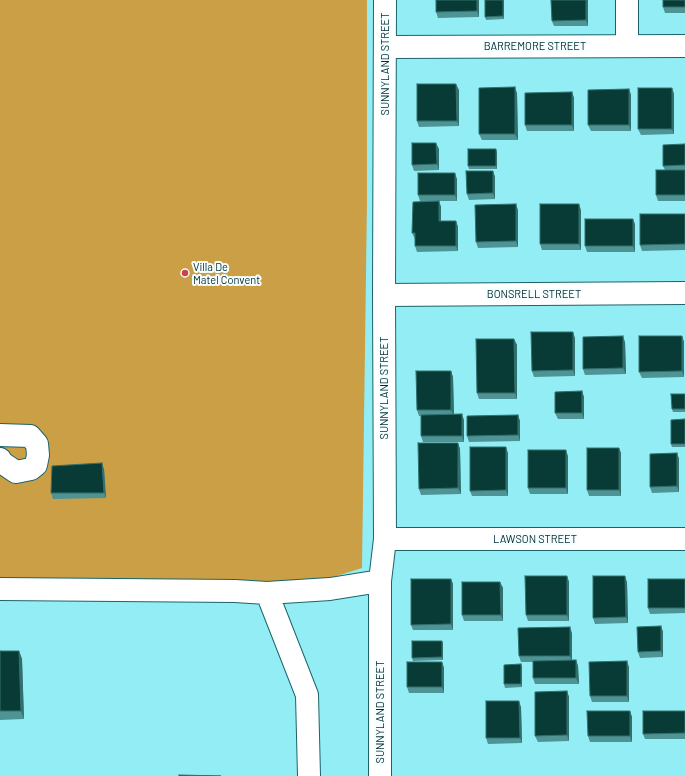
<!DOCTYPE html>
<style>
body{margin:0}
canvas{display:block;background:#93edf5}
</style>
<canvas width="685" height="776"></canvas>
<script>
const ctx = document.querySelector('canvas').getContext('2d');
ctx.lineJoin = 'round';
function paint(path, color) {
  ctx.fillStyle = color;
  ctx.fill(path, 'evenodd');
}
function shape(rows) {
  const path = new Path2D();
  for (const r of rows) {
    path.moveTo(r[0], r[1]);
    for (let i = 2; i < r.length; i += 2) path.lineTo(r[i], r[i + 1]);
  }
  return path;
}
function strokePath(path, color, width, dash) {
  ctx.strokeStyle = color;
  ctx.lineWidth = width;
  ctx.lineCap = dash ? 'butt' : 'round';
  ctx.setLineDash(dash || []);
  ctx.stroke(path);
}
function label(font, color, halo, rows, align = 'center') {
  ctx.font = font + ' Barlow,sans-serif';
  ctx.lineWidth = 4;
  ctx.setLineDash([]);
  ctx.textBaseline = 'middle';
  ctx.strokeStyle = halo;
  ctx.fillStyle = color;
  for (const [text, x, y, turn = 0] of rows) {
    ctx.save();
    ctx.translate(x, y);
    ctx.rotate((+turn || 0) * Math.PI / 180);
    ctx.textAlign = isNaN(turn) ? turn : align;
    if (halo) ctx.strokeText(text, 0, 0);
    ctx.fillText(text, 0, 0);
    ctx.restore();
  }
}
paint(shape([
 [0,0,367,0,367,199,362,568,320,581,0,582]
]), '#ca9f45');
const minor = shape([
 [627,46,627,0],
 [385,47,685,46],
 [384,295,685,293],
 [0,435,30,436,37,444,38,455,36,465,31,469,16,472,1,462,0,459],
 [385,539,685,539],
 [0,589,235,591,267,593,330,589,380,581],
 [267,593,307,695,309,776],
 [380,776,380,581,385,539,384,295,385,0]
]);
strokePath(minor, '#1c646a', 24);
strokePath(minor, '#fff', 22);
paint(shape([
 [436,0,479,0,479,17,438,18,436,12],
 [485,0,504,0,504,19,486,20,485,17],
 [551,0,588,0,588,26,554,26,552,21],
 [685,0,685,13,665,13,663,7],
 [672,88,674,94,674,134,641,135,638,129],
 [629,89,631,95,631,131,591,131,588,125],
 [459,90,459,126,419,127,417,121],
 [572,92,574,98,574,131,527,131,525,125],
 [517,93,518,140,482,140,479,134],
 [685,144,685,201,658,201,656,195,665,170,663,166],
 [439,149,439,170,414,171,412,165],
 [497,152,497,169,469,169,468,166],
 [493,171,495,177,495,199,469,200,467,194],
 [457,179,457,201,420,201,418,195],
 [439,201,441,207,441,221,456,221,458,227,458,251,417,252,415,246,415,239,412,233],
 [518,210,518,247,478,248,476,242],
 [581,210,581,250,542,250,540,244],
 [685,214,685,250,642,251,640,245],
 [635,224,635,252,587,252,585,246],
 [682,336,684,342,684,377,642,378,639,372],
 [575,338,575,376,534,377,532,371],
 [514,339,517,345,517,399,479,399,477,393],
 [625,342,626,374,585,375,583,369],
 [451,371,453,377,454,414,464,420,464,442,423,442,421,436,421,416,419,416,417,410],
 [582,391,584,397,584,419,558,419,555,413],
 [685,394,685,412,673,412,672,409],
 [518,415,520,421,520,441,469,442,467,436],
 [685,419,685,447,672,447,671,444],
 [458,443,460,449,461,494,421,495,419,489],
 [619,448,621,453,621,496,589,496,587,490],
 [508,453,508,496,472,496,470,491],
 [677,453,679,459,679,492,652,493,650,487],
 [568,456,568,494,530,494,528,488],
 [104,469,106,498,53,499,51,493],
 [567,576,569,582,569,621,528,621,526,615],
 [451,579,453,584,453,630,413,630,411,625],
 [685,579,685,613,650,614,648,608],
 [500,582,503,588,503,621,464,621,462,615],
 [627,582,628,623,595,624,593,618],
 [661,626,663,632,663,657,640,658,638,652],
 [572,633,572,660,576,660,578,666,579,684,535,684,533,678,533,662,521,662,519,656],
 [442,641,443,644,443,660,413,661,412,658],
 [0,651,19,651,22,659,24,719,0,720],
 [442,662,444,668,444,693,409,693,407,687],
 [521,664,522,667,522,687,505,688,504,684],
 [629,667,629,702,592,702,590,696],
 [567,691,569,697,569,741,538,742,535,736],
 [521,707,522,743,488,744,486,738],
 [630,711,632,717,632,742,590,742,588,736],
 [685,711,685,739,645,739,643,734]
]), '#4e9495');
paint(shape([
 [477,0,479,0,479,17,477,11],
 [503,0,504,0,504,19,503,16],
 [586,0,588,0,588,26,586,20],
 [456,84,459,90,459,126,457,121],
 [515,87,517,93,518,140,515,134],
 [672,88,674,94,674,134,672,129],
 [629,89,631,95,631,131,629,125],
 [572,92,574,98,574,131,572,125],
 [436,143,439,149,439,170,437,164],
 [496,149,497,152,497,169,496,166],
 [493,171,495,177,495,199,493,193],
 [455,173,457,179,457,201,455,195],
 [439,201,441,207,441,227,439,221],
 [516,204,518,210,518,247,516,241],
 [579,204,581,210,581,250,579,244],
 [633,219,635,224,635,252,633,246],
 [456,221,458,227,458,251,456,246],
 [573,332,575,338,575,376,573,370],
 [623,336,625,342,626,374,623,368],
 [682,336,684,342,684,377,682,371],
 [514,339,517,345,517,399,515,393],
 [451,371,453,377,454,416,451,410],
 [582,391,584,397,584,419,582,413],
 [462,414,464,420,464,442,462,436],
 [518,415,520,421,520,441,518,435],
 [458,443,460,449,461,494,458,488],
 [506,447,508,453,508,496,506,490],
 [619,448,621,453,621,496,619,490],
 [566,450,568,456,568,494,566,488],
 [677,453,679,459,679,492,677,486],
 [102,463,104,469,106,498,104,493],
 [567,576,569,582,569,621,567,615],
 [625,576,627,582,628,623,626,617],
 [451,579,453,584,453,630,451,624],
 [500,582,503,588,503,621,501,615],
 [661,626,663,632,663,657,661,651],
 [570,627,572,633,572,662,570,656],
 [442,641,443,644,443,660,442,657],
 [19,651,22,659,24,719,21,711],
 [576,660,578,666,579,684,576,678],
 [627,661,629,667,629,702,627,696],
 [442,662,444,668,444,693,442,687],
 [521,664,522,667,522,687,521,684],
 [567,691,569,697,569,741,567,735],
 [519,701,521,707,522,743,520,738],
 [630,711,632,717,632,742,630,736]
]), '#32706f');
const building = shape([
 [436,0,477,0,477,11,436,12,436,0],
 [485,0,503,0,503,16,485,17,485,0],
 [551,0,586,0,586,20,552,21,551,0],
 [663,0,685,0,685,7,663,7,663,0],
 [417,84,456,84,457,121,417,121,417,84],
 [515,87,515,134,479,134,479,88,515,87],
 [638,88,672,88,672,129,638,129,638,88],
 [629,89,629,125,588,125,588,90,629,89],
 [572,92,572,125,525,125,525,93,572,92],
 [412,143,436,143,437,164,412,165,412,143],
 [685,144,685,165,663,166,663,145,685,144],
 [468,149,496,149,496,166,468,166,468,149],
 [656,170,685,170,685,195,656,195,656,170],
 [466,171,493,171,493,193,467,194,466,171],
 [418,173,455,173,455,195,418,195,418,173],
 [439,201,439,221,456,221,456,246,415,246,415,233,412,233,413,202,439,201],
 [516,204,516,241,476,242,475,205,516,204],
 [540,204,579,204,579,244,540,244,540,204],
 [640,214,685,214,685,244,640,245,640,214],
 [585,219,633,219,633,246,585,246,585,219],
 [531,332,573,332,573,370,532,371,531,332],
 [623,336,623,368,583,369,583,337,623,336],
 [639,336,682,336,682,371,639,372,639,336],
 [476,339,514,339,515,393,477,393,476,339],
 [416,371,451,371,451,410,417,410,416,371],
 [582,391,582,413,555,413,555,392,582,391],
 [671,394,685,394,685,409,672,409,671,394],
 [462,414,462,436,421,436,421,415,462,414],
 [518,415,518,435,467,436,467,416,518,415],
 [685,419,685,444,671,444,671,420,685,419],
 [418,443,458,443,458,488,419,489,418,443],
 [470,447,506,447,506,490,470,491,470,447],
 [587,448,619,448,619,490,587,490,587,448],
 [528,450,566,450,566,488,528,488,528,450],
 [677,453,677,486,650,487,650,454,677,453],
 [102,463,104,493,51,493,52,466,102,463],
 [525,576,567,576,567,615,526,615,525,576],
 [593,576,625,576,626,617,593,618,593,576],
 [411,579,451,579,451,624,411,625,411,579],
 [648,579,685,579,685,608,648,608,648,579],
 [462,582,500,582,501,615,462,615,462,582],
 [661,626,661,651,638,652,637,627,661,626],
 [570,627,570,656,519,656,518,628,570,627],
 [412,641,442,641,442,657,412,658,412,641],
 [0,651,19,651,21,711,0,711,0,651],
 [576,660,576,678,533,678,533,661,576,660],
 [627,661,627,696,590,696,589,662,627,661],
 [407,662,442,662,442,687,407,687,407,662],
 [521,664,521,684,504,684,504,665,521,664],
 [567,691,567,735,535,736,535,692,567,691],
 [486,701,519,701,520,738,486,738,486,701],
 [587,711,630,711,630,736,588,736,587,711],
 [643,711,685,711,685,733,643,734,643,711],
 [179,775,221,776,179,776,179,775]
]);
paint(building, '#083b35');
strokePath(building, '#32706f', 1);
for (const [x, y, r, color] of [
 [185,273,4,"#d04145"]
]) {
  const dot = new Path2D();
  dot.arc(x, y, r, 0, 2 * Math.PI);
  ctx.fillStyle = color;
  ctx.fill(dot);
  strokePath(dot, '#f6feff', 1.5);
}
label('11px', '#032c30', '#f6feff', [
 ["BARREMORE STREET",535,46],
 ["SUNNYLAND STREET",385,64,-90],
 ["BONSRELL STREET",534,294],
 ["SUNNYLAND STREET",384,388,-90],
 ["LAWSON STREET",535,539],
 ["SUNNYLAND STREET",380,712,-90]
]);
label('11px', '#032c30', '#f6feff', [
 ["Villa De",193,267],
 ["Matel Convent",193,280]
], 'left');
</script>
